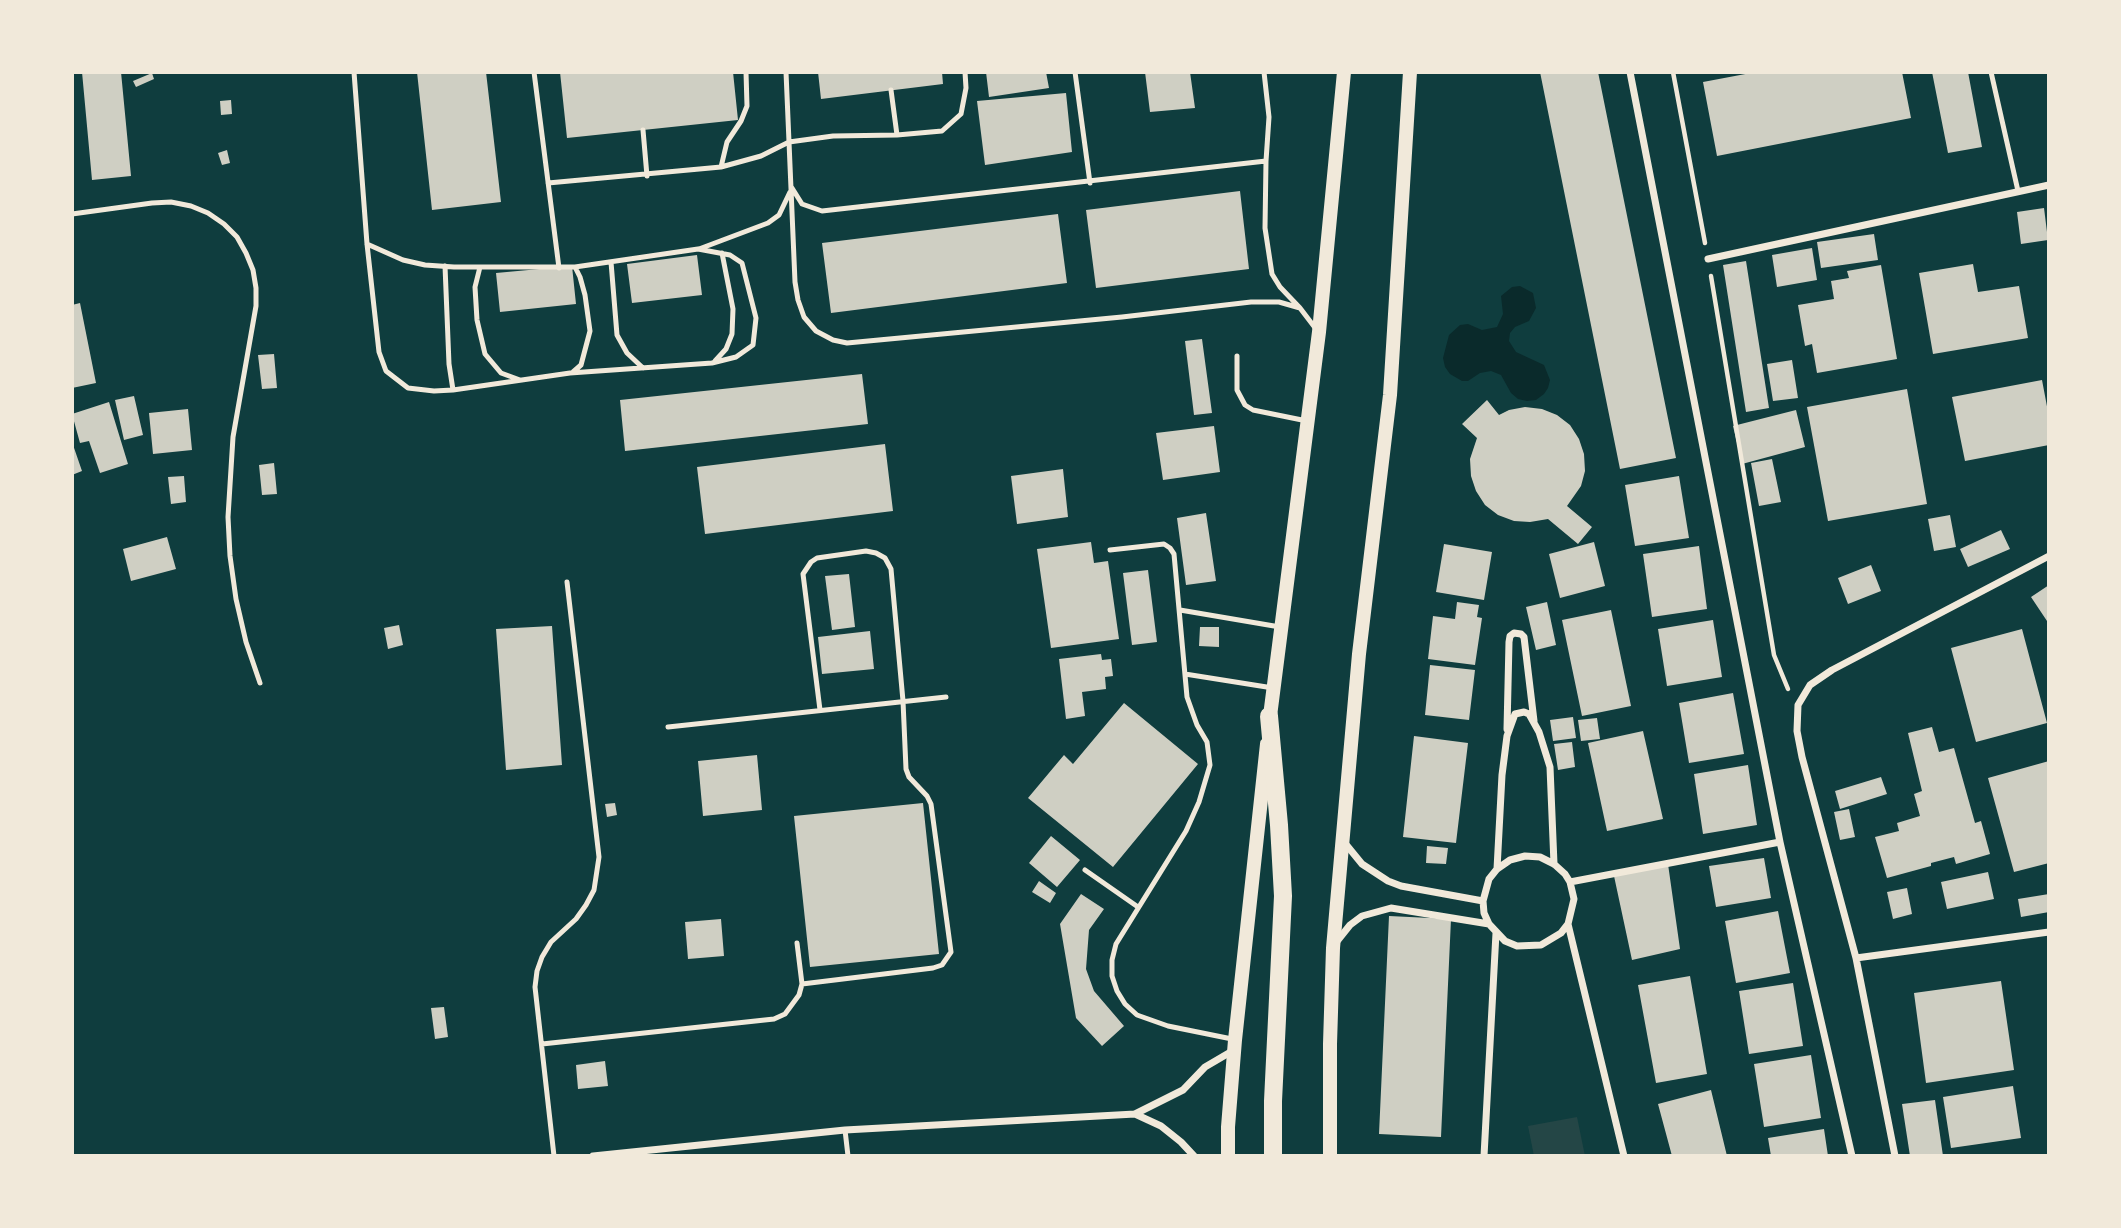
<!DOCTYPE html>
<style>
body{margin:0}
#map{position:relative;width:2121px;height:1228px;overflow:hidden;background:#0f3d3e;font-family:Signika,sans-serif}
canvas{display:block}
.frame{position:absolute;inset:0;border:74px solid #f1e9da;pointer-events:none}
</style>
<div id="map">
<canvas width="2121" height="1228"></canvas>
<div class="frame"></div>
</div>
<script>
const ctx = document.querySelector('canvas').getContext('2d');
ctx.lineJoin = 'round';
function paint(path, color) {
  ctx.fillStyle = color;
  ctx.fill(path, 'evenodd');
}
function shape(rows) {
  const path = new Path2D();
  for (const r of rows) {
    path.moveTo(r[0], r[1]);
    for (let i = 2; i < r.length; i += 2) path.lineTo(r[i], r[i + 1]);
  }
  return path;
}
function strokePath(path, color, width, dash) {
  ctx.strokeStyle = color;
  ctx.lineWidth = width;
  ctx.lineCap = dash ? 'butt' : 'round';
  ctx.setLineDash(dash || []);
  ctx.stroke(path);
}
paint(shape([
 [1577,1117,1585,1156,1534,1156,1528,1126]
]), '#244646');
paint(shape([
 [1520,286,1533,293,1536,308,1529,321,1515,327,1510,333,1509,341,1516,352,1544,365,1550,380,1548,388,1544,394,1536,400,1527,401,1518,399,1511,393,1501,375,1491,371,1480,373,1468,381,1462,381,1450,374,1445,367,1443,358,1449,335,1460,325,1468,324,1482,330,1497,327,1503,314,1501,296,1512,287]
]), '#0a2a2b');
paint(shape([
 [82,72,121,72,131,176,92,180],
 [417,72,486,72,501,202,432,210],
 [560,72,733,72,738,120,567,138],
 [818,72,942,72,943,84,821,99],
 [986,72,1046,72,1049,88,989,97],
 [1145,72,1190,72,1195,108,1150,112],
 [1540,72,1598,72,1676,458,1620,469],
 [1756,72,1902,72,1911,118,1717,156,1703,82],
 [1932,72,1968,72,1982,147,1948,153],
 [152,73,154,79,136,87,133,81],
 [1066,93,1072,152,985,165,977,101],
 [231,100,232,114,221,115,220,101],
 [227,150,230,163,222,165,218,153],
 [1240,191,1249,269,1096,288,1086,210],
 [2044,208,2048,240,2021,244,2017,212],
 [1058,214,1067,283,831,313,822,243],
 [1874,234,1878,260,1821,268,1817,242],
 [1812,248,1817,280,1777,287,1772,255],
 [697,255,702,295,632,303,627,264],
 [1746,261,1769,408,1746,412,1723,265],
 [1973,264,1978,292,2019,286,2028,338,1933,354,1919,273],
 [1881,265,1897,359,1817,373,1812,344,1805,346,1798,305,1834,299,1831,281,1849,278,1847,271],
 [572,266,576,304,500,312,496,273],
 [80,303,96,383,72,388,72,305],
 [1202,339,1212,413,1194,415,1185,341],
 [274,354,277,388,262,389,258,355],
 [1792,360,1798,398,1773,401,1767,364],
 [862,374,868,424,625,451,620,400],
 [2042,380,2049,417,2049,445,1965,461,1952,397],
 [1907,389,1927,504,1828,521,1807,407],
 [134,396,143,435,124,440,115,400],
 [1487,400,1499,415,1509,410,1525,407,1542,409,1557,415,1570,425,1579,439,1584,454,1585,471,1581,486,1567,506,1592,527,1578,544,1548,519,1530,522,1514,521,1498,515,1485,505,1476,491,1471,476,1470,459,1477,438,1462,424],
 [109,402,128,464,100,473,89,441,80,443,72,414],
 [188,409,192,450,153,454,149,413],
 [1796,410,1805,447,1742,464,1733,426],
 [1214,426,1220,472,1163,480,1156,433],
 [72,442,82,471,72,475],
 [885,444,893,511,705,534,697,467],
 [1772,459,1781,502,1759,506,1751,463],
 [274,463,277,494,262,495,259,465],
 [1063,469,1068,517,1017,524,1011,476],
 [184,476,186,502,171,504,168,477],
 [1679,476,1689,538,1635,546,1625,485],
 [1206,513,1216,581,1186,585,1177,518],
 [1950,515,1956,547,1934,551,1928,519],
 [2001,530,2010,549,1968,567,1960,549],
 [167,537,176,569,131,581,123,549],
 [1091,542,1094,563,1108,561,1119,639,1051,648,1037,549],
 [1594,542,1605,586,1560,598,1549,554],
 [1444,544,1492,552,1484,600,1436,592],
 [1699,546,1707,609,1652,617,1643,554],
 [1871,565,1881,591,1848,604,1838,578],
 [1148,570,1157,642,1132,645,1123,573],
 [849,574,855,627,832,630,825,576],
 [2049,585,2049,624,2031,597],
 [1457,602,1479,605,1477,617,1482,618,1475,665,1428,659,1433,616,1455,619],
 [1547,602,1556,645,1536,650,1526,607],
 [1611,610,1631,706,1582,716,1562,620],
 [1713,620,1722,677,1667,686,1658,629],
 [399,625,403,645,388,649,384,628],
 [552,626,562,765,506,770,496,629],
 [1200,627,1219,627,1219,647,1199,646],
 [2022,629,2047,723,1976,742,1951,648],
 [870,631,874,669,822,674,818,637],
 [1101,654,1102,660,1111,659,1113,676,1105,677,1106,689,1082,692,1085,716,1066,719,1059,659],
 [1430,665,1475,670,1469,720,1425,715],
 [1733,693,1744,754,1689,763,1679,703],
 [1124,703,1198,764,1113,867,1028,798,1064,755,1073,764],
 [1573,717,1576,738,1553,741,1550,720],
 [1597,718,1600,739,1581,741,1578,720],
 [1932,727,1939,752,1954,748,1975,823,1981,821,1990,854,1956,864,1954,857,1931,863,1931,866,1887,878,1875,837,1899,831,1897,823,1920,816,1914,794,1922,791,1908,733],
 [1643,731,1663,819,1607,831,1588,743],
 [1414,736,1468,743,1456,843,1403,837],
 [1572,742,1575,767,1558,770,1554,744],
 [757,755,762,810,703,816,698,761],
 [2049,761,2049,863,2014,872,1988,778],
 [1748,765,1757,825,1703,834,1694,774],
 [1881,777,1887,794,1840,809,1835,791],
 [615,803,617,815,607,817,605,804],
 [923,803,939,954,810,967,794,816],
 [1849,809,1855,837,1840,840,1834,812],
 [1051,836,1080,860,1057,887,1029,863],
 [1427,846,1448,848,1446,864,1426,863],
 [1764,858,1771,898,1716,907,1709,866],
 [1668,864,1680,949,1632,960,1614,876],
 [1988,872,1994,899,1947,909,1941,882],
 [1039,881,1056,893,1050,903,1032,892],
 [1907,888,1912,914,1893,919,1887,892],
 [1081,894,1104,909,1089,930,1086,969,1094,991,1124,1026,1102,1046,1076,1018,1060,924],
 [2049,894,2049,912,2021,917,2018,899],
 [1778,911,1790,973,1736,983,1725,921],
 [1389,916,1451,919,1441,1137,1379,1134],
 [721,919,724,956,688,959,685,922],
 [1690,976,1707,1074,1656,1083,1638,985],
 [2001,981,2014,1070,1926,1083,1914,993],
 [1793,983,1803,1046,1749,1054,1739,991],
 [444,1007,448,1037,435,1039,431,1008],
 [1811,1055,1821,1118,1764,1127,1754,1064],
 [605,1061,608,1086,578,1089,576,1065],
 [2013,1086,2021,1138,1951,1148,1943,1097],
 [1711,1090,1727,1156,1672,1156,1658,1104],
 [1935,1100,1943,1156,1910,1156,1902,1104],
 [1824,1129,1828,1156,1771,1156,1768,1138]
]), '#cfcfc3');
strokePath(shape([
 [1673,72,1705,243],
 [1711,276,1774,655,1788,689]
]), '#f1e9da', 4.5);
strokePath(shape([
 [354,72,367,244],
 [534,72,559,268],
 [786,72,795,282,798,300,804,317,816,331,833,340,847,343,1122,317,1251,302,1279,302,1300,308,1316,329],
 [1075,72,1090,183],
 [1264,72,1269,117,1266,161],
 [1991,72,2018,191],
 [891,90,897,135],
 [643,130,647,176],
 [721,167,727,142,741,121,747,106,746,72],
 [548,183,721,167,761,156,789,142,833,136,897,135,942,131,961,114,966,88,965,72],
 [792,188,802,204,822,211,1266,161,1265,228,1272,274,1280,287,1300,308],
 [72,214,152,203,171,202,191,206,208,213,224,224,237,237,246,253,253,270,256,288,256,306,233,437,228,517,230,556,236,599,246,642,260,683],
 [367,244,403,260,425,265,454,267,575,267,698,249,730,255,742,263,756,318,753,345,736,357,712,363,570,373,453,390,434,391,408,388,386,371,379,352,367,244],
 [699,249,768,223,779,215,790,192],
 [611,262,617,335,627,353,643,368],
 [445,266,449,364,453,390],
 [480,267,475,287,477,320,485,354,501,373,520,380],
 [1237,356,1237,390,1245,405,1253,410,1307,421],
 [715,361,726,349,732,334,733,309,722,253],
 [573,372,581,365,590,331,585,295,580,277,575,267],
 [1110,550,1164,544,1170,548,1174,554,1187,697,1197,725,1207,742,1210,765,1199,802,1186,831,1116,944,1112,960,1112,976,1117,991,1125,1004,1137,1015,1168,1026,1232,1039],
 [1180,610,1280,627],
 [1185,674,1273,688],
 [668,727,946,697],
 [1085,870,1138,907],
 [802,984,933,968,942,965,951,952,931,804,927,796,909,777,906,769,903,701,891,569,885,558,876,553,866,551,817,558,811,562,803,574,820,710],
 [542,1044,774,1019,785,1014,799,995,802,984,797,943],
 [845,1130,848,1156],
 [554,1156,535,987,537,971,542,957,551,942,576,919,586,905,594,890,599,857,567,582]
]), '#f1e9da', 5);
strokePath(shape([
 [1630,72,1780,842,1852,1156],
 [1708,259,2049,185],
 [1507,729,1509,642,1510,636,1514,633,1521,634,1524,637,1534,721],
 [1344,842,1362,864,1388,881,1401,886,1483,901],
 [1497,869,1502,775,1507,736,1515,714,1524,712,1529,714,1539,732,1550,767,1554,864],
 [1570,882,1780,842],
 [1568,924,1561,933,1541,945,1517,946,1505,941,1489,924,1484,913,1483,901,1489,879,1497,869,1510,860,1525,856,1540,857,1554,864,1565,874,1570,882,1574,899,1568,924,1624,1156],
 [1338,940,1350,925,1362,916,1391,908,1489,924],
 [1856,958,2049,932],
 [1135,1114,1161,1126,1181,1142,1194,1156],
 [593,1156,845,1130,1135,1114,1183,1090,1205,1067,1234,1050],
 [1484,1156,1496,933],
 [1895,1156,1856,958,1802,757,1797,731,1798,705,1810,685,1832,670,2049,556]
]), '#f1e9da', 7);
strokePath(shape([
 [1269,724,1319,332,1344,72],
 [1228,1156,1228,1127,1235,1040,1267,744],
 [1330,1156,1330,1044,1333,948,1359,654,1390,395,1410,72]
]), '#f1e9da', 14);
strokePath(shape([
 [1269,716,1279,825,1283,896,1273,1101,1273,1156]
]), '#f1e9da', 18);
</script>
